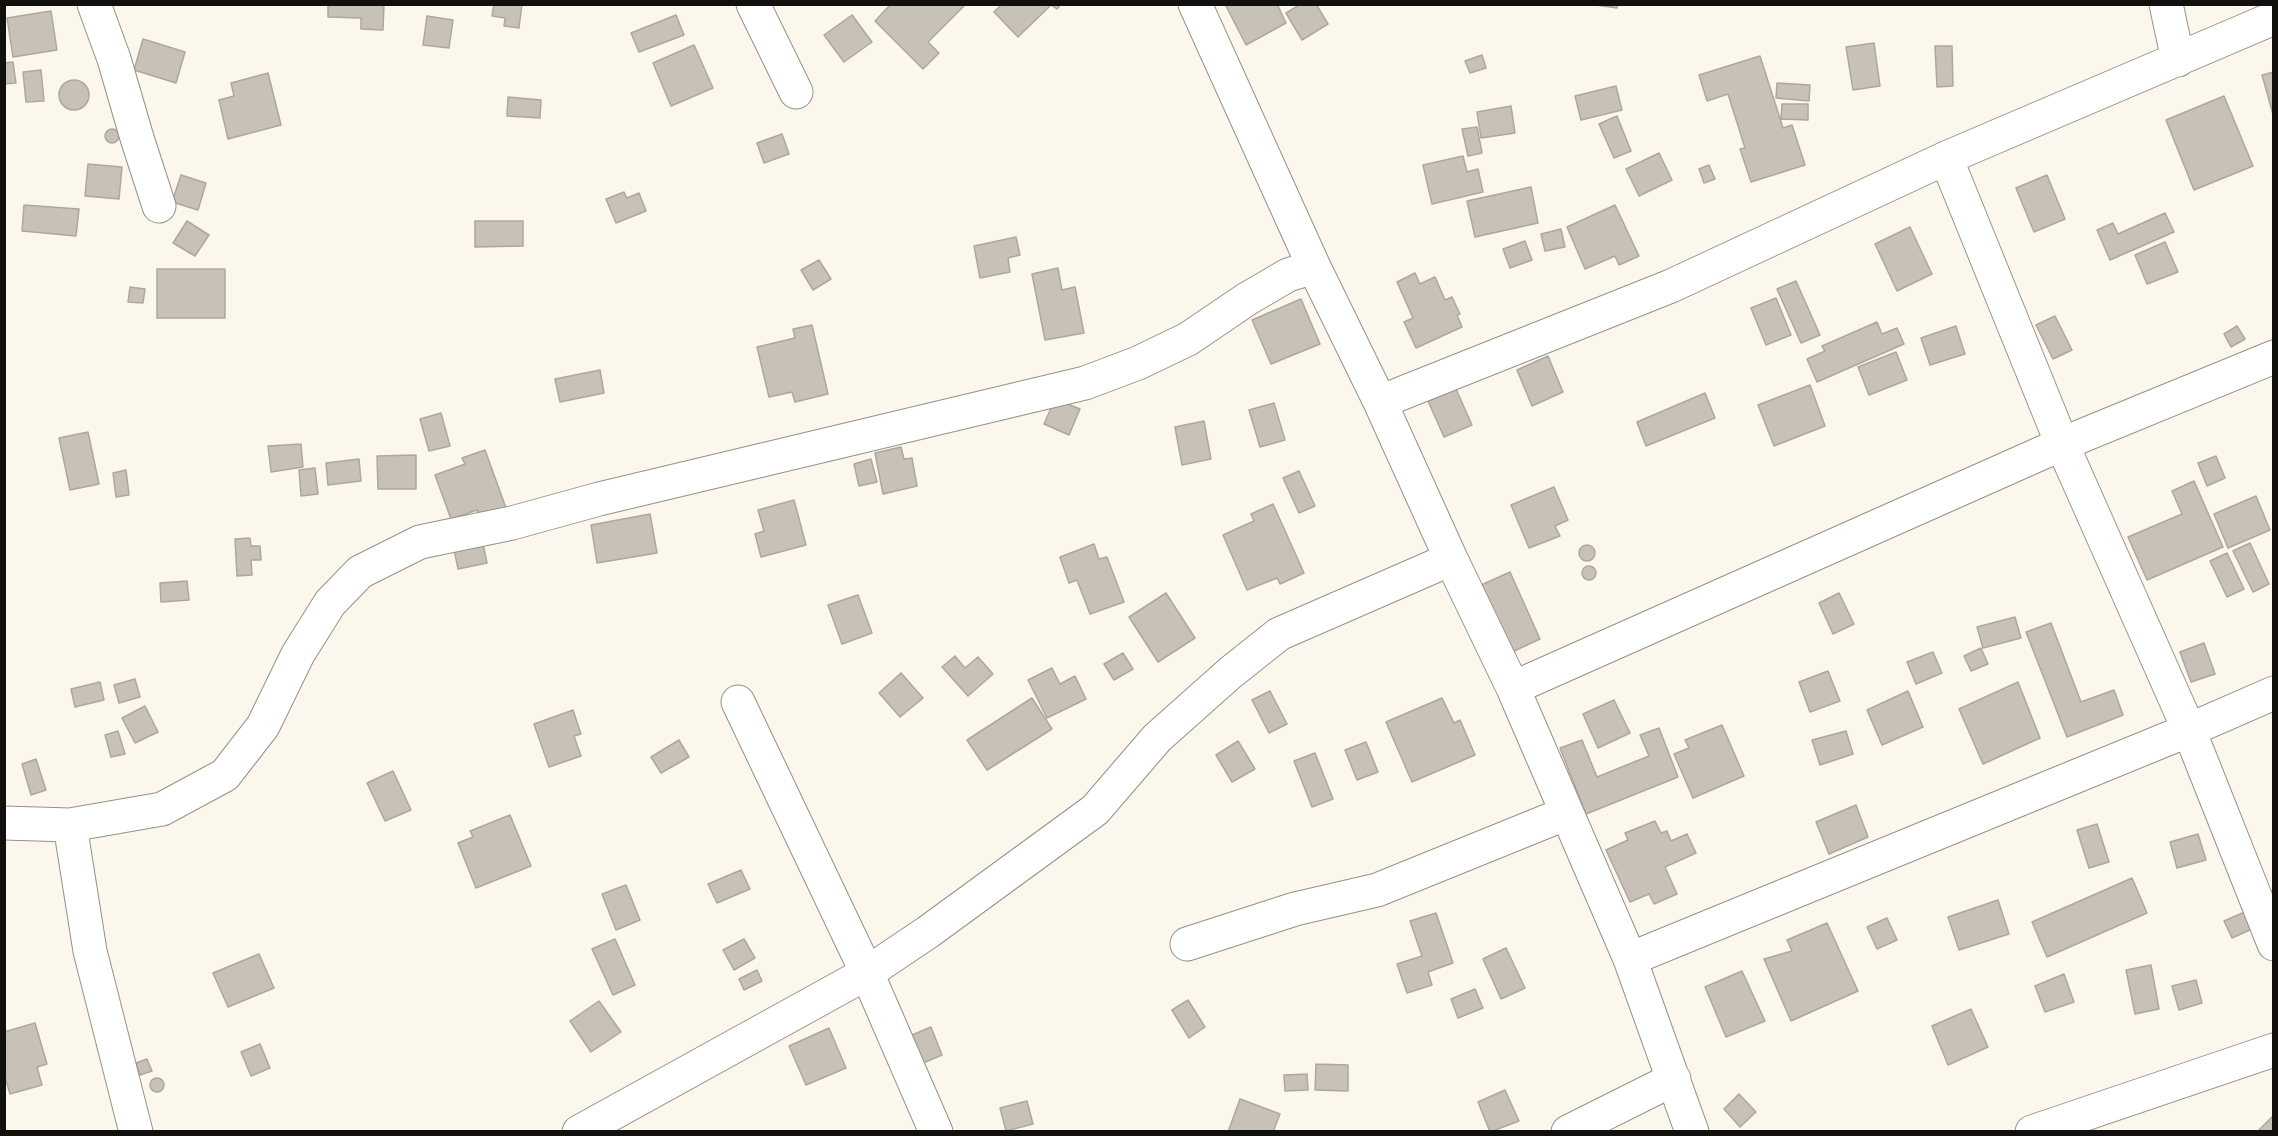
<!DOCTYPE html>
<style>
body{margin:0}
#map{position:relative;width:2278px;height:1136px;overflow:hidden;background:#fbf7ec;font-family:"Open Sans",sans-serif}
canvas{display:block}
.frame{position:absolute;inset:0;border:6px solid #11100d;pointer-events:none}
</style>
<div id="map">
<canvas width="2278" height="1136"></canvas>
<div class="frame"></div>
</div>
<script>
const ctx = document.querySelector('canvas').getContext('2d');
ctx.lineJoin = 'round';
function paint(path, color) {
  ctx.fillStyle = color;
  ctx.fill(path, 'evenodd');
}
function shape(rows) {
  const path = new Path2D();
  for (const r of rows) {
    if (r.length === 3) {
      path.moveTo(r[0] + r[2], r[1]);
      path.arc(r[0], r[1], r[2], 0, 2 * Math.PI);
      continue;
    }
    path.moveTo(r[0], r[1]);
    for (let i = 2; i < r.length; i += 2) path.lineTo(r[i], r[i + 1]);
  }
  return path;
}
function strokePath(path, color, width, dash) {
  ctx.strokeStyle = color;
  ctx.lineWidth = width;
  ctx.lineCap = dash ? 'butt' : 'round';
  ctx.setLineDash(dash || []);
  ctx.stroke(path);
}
const building = shape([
 [328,4,384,4,383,30,361,29,361,18,328,17,328,4],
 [494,4,522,4,519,28,504,26,505,18,492,16,494,4],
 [891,4,966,4,928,42,939,53,923,69,875,21,891,4],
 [1002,4,1061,4,1057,9,1051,5,1018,37,994,12,1002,4],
 [1225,4,1277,4,1286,23,1246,45,1225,4],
 [1301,4,1316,4,1328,24,1302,40,1286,13,1301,4],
 [1589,4,1618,4,1617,8,1589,4],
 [51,11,57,50,13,57,7,18,51,11],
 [676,15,684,35,639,52,631,33,676,15],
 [852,15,872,42,844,62,824,35,852,15],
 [427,16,453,20,449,48,423,45,427,16],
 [143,39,185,52,176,83,134,70,143,39],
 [1874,43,1880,86,1853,90,1846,47,1874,43],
 [694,45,713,88,671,106,653,63,694,45],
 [1935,46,1952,46,1953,86,1937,87,1935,46],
 [1482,55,1486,68,1470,73,1465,61,1482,55],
 [1760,56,1783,128,1792,125,1805,165,1751,182,1740,149,1745,148,1728,94,1707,101,1699,75,1760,56],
 [13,62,16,83,4,84,4,63,13,62],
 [41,70,44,101,26,102,23,72,41,70],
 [2274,72,2274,118,2262,75,2274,72],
 [268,73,281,125,228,139,219,100,234,96,231,83,268,73],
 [74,95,15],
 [1777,83,1810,85,1809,101,1776,98,1777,83],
 [1616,86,1622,110,1581,120,1575,96,1616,86],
 [2224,96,2253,166,2194,190,2166,120,2224,96],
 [508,97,541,100,540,118,507,116,508,97],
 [1782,104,1808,104,1808,120,1781,119,1782,104],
 [1511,106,1515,133,1481,138,1477,112,1511,106],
 [1617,116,1631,151,1614,158,1599,124,1617,116],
 [1477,127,1482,153,1468,156,1462,129,1477,127],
 [112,136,7],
 [782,134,789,154,764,163,757,143,782,134],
 [1659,153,1672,180,1639,196,1626,169,1659,153],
 [1463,156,1467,172,1478,169,1483,192,1432,204,1423,165,1463,156],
 [88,164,122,167,119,199,85,196,88,164],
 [1709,165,1715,179,1704,183,1699,169,1709,165],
 [181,175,206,183,198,210,172,202,181,175],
 [2047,175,2065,219,2034,232,2016,188,2047,175],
 [1531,187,1538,223,1475,237,1467,201,1531,187],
 [624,192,627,198,639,193,646,211,616,223,606,199,624,192],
 [24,205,79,209,76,236,22,231,24,205],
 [1615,205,1639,256,1619,265,1615,256,1585,269,1567,227,1615,205],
 [2165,213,2174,232,2110,260,2097,230,2113,223,2118,234,2165,213],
 [187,221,209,235,195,256,173,243,187,221],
 [475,221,523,221,523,246,475,247,475,221],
 [1910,227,1932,274,1897,291,1875,244,1910,227],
 [1561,229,1565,247,1545,251,1541,234,1561,229],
 [1016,237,1020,255,1008,258,1010,272,980,278,974,246,1016,237],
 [1525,241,1532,260,1510,268,1503,249,1525,241],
 [2165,242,2178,272,2147,284,2135,255,2165,242],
 [819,260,831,279,813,290,801,270,819,260],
 [1058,268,1062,290,1075,287,1084,333,1045,340,1032,274,1058,268],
 [157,269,225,269,225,318,157,318,157,269],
 [1415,273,1420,284,1435,277,1445,300,1452,297,1460,314,1457,315,1462,327,1416,348,1404,322,1413,318,1397,282,1415,273],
 [1796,281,1820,335,1801,343,1777,289,1796,281],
 [130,287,145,289,143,303,128,302,130,287],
 [1776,298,1791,335,1766,345,1751,308,1776,298],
 [1301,299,1320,344,1271,364,1252,320,1301,299],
 [2055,316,2072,350,2053,359,2036,325,2055,316],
 [1877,322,1882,334,1897,328,1904,344,1817,382,1807,359,1825,351,1822,346,1877,322],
 [812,325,828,394,795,402,792,392,769,397,757,347,795,338,793,329,812,325],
 [1956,326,1965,354,1930,365,1921,338,1956,326],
 [2237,326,2245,339,2231,347,2224,334,2237,326],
 [1896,352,1907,380,1869,395,1858,367,1896,352],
 [1548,356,1563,392,1532,406,1517,370,1548,356],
 [600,370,604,393,560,402,555,379,600,370],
 [1810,385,1825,426,1774,446,1758,405,1810,385],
 [1456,389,1472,425,1444,437,1428,401,1456,389],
 [1705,393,1715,418,1646,446,1637,422,1705,393],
 [1055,399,1080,409,1069,435,1044,424,1055,399],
 [1274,403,1285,440,1260,447,1249,410,1274,403],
 [441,413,450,446,429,451,420,419,441,413],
 [1204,421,1211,459,1182,465,1175,427,1204,421],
 [88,432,99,484,70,490,59,438,88,432],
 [301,444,303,467,271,472,268,446,301,444],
 [901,447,904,459,912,458,917,486,883,494,875,453,901,447],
 [485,450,506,508,480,518,477,510,451,519,435,475,465,464,462,458,485,450],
 [416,455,416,489,378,489,377,456,416,455],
 [2216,456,2225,478,2207,486,2198,463,2216,456],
 [359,459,361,481,328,485,326,463,359,459],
 [871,459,877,482,859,486,854,464,871,459],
 [315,468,318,494,301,496,299,470,315,468],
 [126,470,129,495,116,497,113,473,126,470],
 [1299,471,1315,506,1299,513,1283,478,1299,471],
 [2194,481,2223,547,2147,580,2128,537,2182,514,2172,491,2194,481],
 [1554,487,1568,520,1555,526,1560,536,1529,548,1511,505,1554,487],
 [2256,496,2270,530,2228,548,2214,514,2256,496],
 [794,500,806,545,761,557,755,534,764,531,758,510,794,500],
 [1273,504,1304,573,1280,584,1277,578,1247,590,1223,535,1254,521,1251,514,1273,504],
 [650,514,657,553,597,563,591,525,650,514],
 [250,538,251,546,260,546,261,560,251,560,252,575,237,576,235,539,250,538],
 [482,539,487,563,458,569,453,544,482,539],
 [2250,543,2269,584,2253,592,2233,551,2250,543],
 [1094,544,1099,559,1107,557,1124,602,1090,614,1077,580,1069,583,1060,557,1094,544],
 [1587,553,8],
 [2227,553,2244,589,2227,597,2210,561,2227,553],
 [1589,573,7],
 [1510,572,1540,639,1510,653,1479,586,1510,572],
 [187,581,189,600,161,602,160,583,187,581],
 [1166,593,1195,638,1158,662,1129,617,1166,593],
 [1839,593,1854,624,1833,634,1819,603,1839,593],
 [858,595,872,633,842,644,828,605,858,595],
 [2015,617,2021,638,1983,648,1977,627,2015,617],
 [2051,623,2081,702,2114,690,2123,715,2067,737,2026,632,2051,623],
 [2204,643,2215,674,2191,682,2180,652,2204,643],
 [1981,648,1988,664,1971,671,1964,656,1981,648],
 [1933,652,1942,673,1916,684,1907,662,1933,652],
 [1123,653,1133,669,1114,680,1104,664,1123,653],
 [955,656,965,668,978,657,993,674,968,696,942,667,955,656],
 [1052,668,1060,684,1075,676,1086,699,1047,718,1028,680,1052,668],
 [1828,671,1840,701,1810,712,1799,682,1828,671],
 [901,673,923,698,900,717,879,693,901,673],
 [135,679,140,697,119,703,114,685,135,679],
 [100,682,104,700,75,707,71,689,100,682],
 [2018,682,2040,738,1983,764,1959,709,2018,682],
 [1270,691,1287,724,1269,733,1252,700,1270,691],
 [1908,691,1923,727,1882,745,1867,710,1908,691],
 [1032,698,1052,729,987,770,967,740,1032,698],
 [1442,698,1454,723,1460,720,1475,755,1412,782,1386,722,1442,698],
 [1614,700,1630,733,1598,748,1583,714,1614,700],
 [145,706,158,732,135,743,122,718,145,706],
 [573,710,581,734,574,736,581,756,549,767,534,724,573,710],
 [1722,725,1744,776,1693,798,1674,754,1689,748,1685,740,1722,725],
 [1659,728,1678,777,1586,814,1560,748,1582,740,1597,777,1649,756,1640,735,1659,728],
 [118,731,125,754,111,757,105,735,118,731],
 [1846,731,1853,754,1820,765,1812,740,1846,731],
 [679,740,689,757,661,773,651,757,679,740],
 [1238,741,1255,769,1232,782,1216,755,1238,741],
 [1366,742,1378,772,1357,780,1345,750,1366,742],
 [1315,753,1333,799,1312,807,1294,761,1315,753],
 [36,759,46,790,31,795,22,764,36,759],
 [393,771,411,810,385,821,367,783,393,771],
 [1856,805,1868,837,1829,854,1816,822,1856,805],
 [510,815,531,866,476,888,458,843,473,837,470,831,510,815],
 [1655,821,1661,833,1667,831,1671,841,1687,834,1696,853,1665,867,1677,894,1654,904,1649,894,1630,902,1606,850,1628,840,1625,833,1655,821],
 [2097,824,2109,862,2089,868,2077,830,2097,824],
 [2198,834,2206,860,2177,868,2170,842,2198,834],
 [741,870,750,889,717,903,708,884,741,870],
 [2132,878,2147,913,2047,957,2032,922,2132,878],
 [626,885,640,920,616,930,602,894,626,885],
 [1998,900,2009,934,1959,950,1948,917,1998,900],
 [2247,911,2254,928,2232,938,2224,921,2247,911],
 [1436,913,1453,963,1428,972,1432,985,1407,993,1397,964,1422,956,1410,921,1436,913],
 [1887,918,1897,940,1877,949,1867,927,1887,918],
 [1827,923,1858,991,1791,1021,1764,959,1792,951,1787,940,1827,923],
 [615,939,635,985,613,995,592,949,615,939],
 [744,939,755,958,734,970,723,950,744,939],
 [1506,948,1525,988,1501,999,1483,959,1506,948],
 [259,954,274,988,228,1007,213,973,259,954],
 [2151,965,2159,1009,2135,1014,2126,970,2151,965],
 [757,970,762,981,744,990,739,979,757,970],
 [1742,971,1765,1021,1726,1037,1705,987,1742,971],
 [2064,974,2074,1002,2045,1012,2035,986,2064,974],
 [2196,980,2202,1003,2179,1010,2172,986,2196,980],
 [1475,989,1483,1008,1458,1018,1451,999,1475,989],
 [1188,1000,1205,1027,1189,1038,1172,1010,1188,1000],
 [599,1001,621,1032,591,1052,570,1021,599,1001],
 [1971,1009,1988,1047,1948,1065,1932,1026,1971,1009],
 [35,1023,47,1064,37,1067,42,1085,10,1094,4,1074,4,1032,35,1023],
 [931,1027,942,1055,923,1063,912,1035,931,1027],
 [829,1028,846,1068,806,1085,789,1046,829,1028],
 [260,1044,270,1068,251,1076,241,1052,260,1044],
 [147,1059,152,1071,140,1075,136,1063,147,1059],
 [1316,1064,1348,1065,1348,1091,1315,1090,1316,1064],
 [1307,1074,1308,1090,1285,1091,1284,1075,1307,1074],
 [157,1085,7],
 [1505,1090,1519,1121,1490,1132,1478,1102,1505,1090],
 [1739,1094,1756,1112,1740,1127,1724,1109,1739,1094],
 [1240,1099,1280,1114,1273,1132,1228,1132,1240,1099],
 [1027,1101,1033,1124,1006,1131,1000,1108,1027,1101],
 [2274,1115,2274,1132,2257,1132,2274,1115]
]);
paint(building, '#c8c1b8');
strokePath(building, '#aea79f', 1.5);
const minor = shape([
 [94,4,114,59,137,138,159,206],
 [753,4,796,92],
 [1195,4,1314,267],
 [2166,4,2178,60],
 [1946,158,2062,444,2189,730,2274,944],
 [1380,402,1671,286,1946,158,2274,18],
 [1513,688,2062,444,2274,357],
 [738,702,867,973,936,1132],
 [4,823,70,825],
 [1187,944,1295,909,1377,890,1567,813],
 [1630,959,2189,730,2274,693],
 [136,1132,90,951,70,825,162,809,225,775,263,726,298,654,330,603,360,572,420,542,512,523,599,499,1085,383,1138,363,1188,339,1247,299,1288,275,1314,267,1380,402,1451,559,1513,688,1630,959,1692,1132],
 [579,1132,867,973,928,932,1095,810,1157,738,1230,673,1279,634,1451,559],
 [1568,1132,1674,1079],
 [2032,1132,2274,1050]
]);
strokePath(minor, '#959288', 35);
strokePath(minor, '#fff', 33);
</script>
